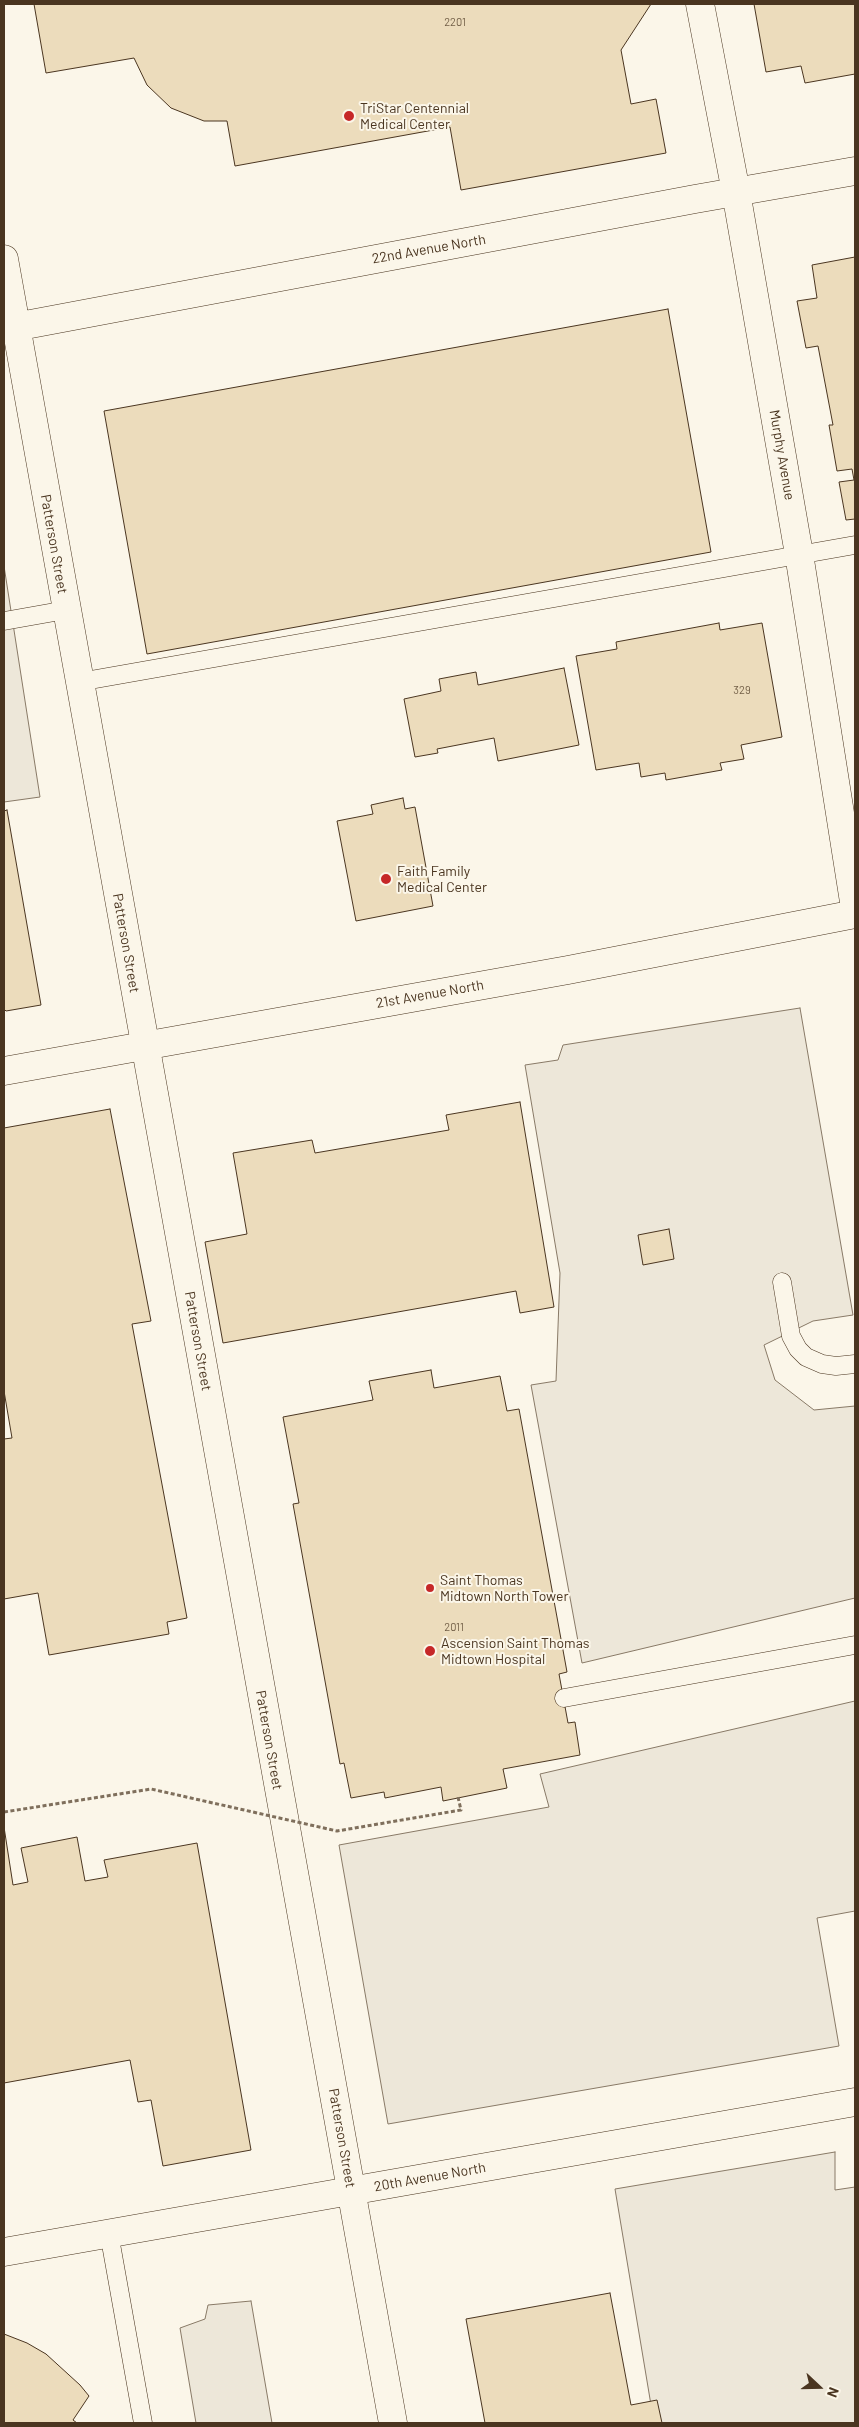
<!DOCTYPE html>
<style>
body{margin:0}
#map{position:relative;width:859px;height:2427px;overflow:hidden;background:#fbf6e9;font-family:Barlow,sans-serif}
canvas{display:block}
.frame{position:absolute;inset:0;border:5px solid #4a3520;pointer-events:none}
.north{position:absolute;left:794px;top:2362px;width:50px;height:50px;-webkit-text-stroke:4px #fbf6e9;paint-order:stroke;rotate:111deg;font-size:14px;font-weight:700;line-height:20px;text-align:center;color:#4a3520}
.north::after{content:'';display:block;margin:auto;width:18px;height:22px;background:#4a3520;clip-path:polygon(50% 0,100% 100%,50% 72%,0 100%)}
</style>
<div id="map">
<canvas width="859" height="2427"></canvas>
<div class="frame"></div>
<div class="north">N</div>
</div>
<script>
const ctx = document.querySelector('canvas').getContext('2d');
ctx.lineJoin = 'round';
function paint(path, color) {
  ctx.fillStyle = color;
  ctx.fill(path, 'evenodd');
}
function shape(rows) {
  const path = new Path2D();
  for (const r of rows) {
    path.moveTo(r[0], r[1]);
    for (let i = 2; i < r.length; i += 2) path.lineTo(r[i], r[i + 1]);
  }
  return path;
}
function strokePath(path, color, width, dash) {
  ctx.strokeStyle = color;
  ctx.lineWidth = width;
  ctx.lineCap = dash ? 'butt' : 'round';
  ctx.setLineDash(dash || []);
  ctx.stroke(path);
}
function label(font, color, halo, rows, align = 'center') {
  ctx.font = font + ' Barlow,sans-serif';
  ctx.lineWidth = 4;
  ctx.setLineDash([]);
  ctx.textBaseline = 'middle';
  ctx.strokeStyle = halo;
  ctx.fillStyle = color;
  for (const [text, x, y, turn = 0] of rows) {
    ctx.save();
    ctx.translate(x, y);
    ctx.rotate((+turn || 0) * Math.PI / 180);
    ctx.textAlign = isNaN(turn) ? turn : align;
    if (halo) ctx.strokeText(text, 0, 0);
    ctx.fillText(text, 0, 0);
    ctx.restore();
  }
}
const parking = shape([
 [4,566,40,797,4,802,4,566],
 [800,1008,853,1315,813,1321,764,1345,775,1380,814,1410,855,1406,855,1598,582,1663,531,1385,556,1381,560,1273,525,1065,558,1060,563,1045,800,1008],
 [855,1701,855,1911,817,1918,839,2046,388,2124,339,1845,549,1807,540,1774,855,1701],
 [835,2152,835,2190,855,2187,855,2423,654,2423,615,2189,835,2152],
 [251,2301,272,2423,196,2423,180,2328,205,2319,208,2305,251,2301]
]);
paint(parking, '#ede7d9');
strokePath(parking, '#887966', 1);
const building = shape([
 [34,4,651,4,621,50,631,104,656,99,666,153,461,190,450,127,235,166,227,121,204,121,171,108,147,85,134,58,46,73,34,4],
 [754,4,855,4,855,74,805,83,801,66,766,72,754,4],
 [855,257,855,519,846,520,839,482,854,480,852,469,837,471,829,425,833,425,818,346,806,348,797,301,817,298,812,265,855,257],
 [668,309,711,552,147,654,104,411,668,309],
 [719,623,720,630,762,623,782,737,741,745,744,759,720,763,722,770,666,780,665,773,641,777,639,763,596,770,576,656,617,649,616,642,719,623],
 [564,668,579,745,498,761,494,738,437,749,438,753,415,757,404,699,441,691,439,679,476,672,478,685,564,668],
 [403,798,405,809,415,807,433,906,356,921,337,821,373,814,371,805,403,798],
 [7,810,41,1005,6,1011,4,1009,4,811,7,810],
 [520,1102,554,1307,520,1313,516,1291,223,1343,205,1242,247,1234,233,1153,312,1140,315,1153,449,1130,446,1115,520,1102],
 [110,1109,151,1321,132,1324,187,1618,167,1622,169,1634,49,1655,38,1593,4,1599,4,1439,12,1438,4,1391,4,1128,110,1109],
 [669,1229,674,1259,643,1265,638,1235,669,1229],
 [431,1370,434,1388,500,1376,507,1411,519,1409,567,1672,559,1674,568,1723,575,1722,580,1755,503,1769,507,1788,443,1801,441,1787,385,1798,384,1792,351,1798,344,1763,340,1764,293,1504,299,1503,283,1417,373,1400,369,1381,431,1370],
 [4,1827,13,1885,28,1882,21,1848,77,1837,85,1881,108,1877,104,1860,197,1843,251,2150,163,2166,151,2100,138,2102,130,2060,4,2083,4,1827],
 [610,2293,631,2405,657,2400,662,2423,485,2423,466,2319,610,2293],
 [4,2334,27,2343,46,2354,80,2385,89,2396,73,2420,77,2423,4,2423,4,2334]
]);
paint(building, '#ecdcbc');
strokePath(building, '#4a3520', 1);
const service = shape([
 [4,621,66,610],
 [79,682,855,545],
 [782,1282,791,1336,798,1349,806,1357,822,1364,836,1366,855,1364],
 [564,1698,855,1645],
 [109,2233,143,2423]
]);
const minor = shape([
 [700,4,736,192,799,554,855,908],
 [4,259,393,2423],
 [4,329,695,199,855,171]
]);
const secondary = shape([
 [4,1071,568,970,855,914],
 [4,2252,855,2102]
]);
strokePath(service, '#4a3520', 19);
strokePath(minor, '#4a3520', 29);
strokePath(secondary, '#4a3520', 29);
strokePath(service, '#fbf6e9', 18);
strokePath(minor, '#fbf6e9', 28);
strokePath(secondary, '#fbf6e9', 28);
strokePath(shape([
 [4,1812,151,1789,337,1831,461,1810,458,1797]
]), '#7f6f5c', 3, [4, 2.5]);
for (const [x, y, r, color] of [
 [349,116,6,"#c62828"],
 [386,879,6,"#c62828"],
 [430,1588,5,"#c62828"],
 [430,1651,6,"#c62828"]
]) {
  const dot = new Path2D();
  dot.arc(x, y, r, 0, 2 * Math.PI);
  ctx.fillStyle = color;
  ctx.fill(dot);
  strokePath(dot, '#fbf6e9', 2);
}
label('11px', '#725f47', null, [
 ["2201",455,22],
 ["329",742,690],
 ["2011",454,1627]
]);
label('14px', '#4a3520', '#fbf6e9', [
 ["TriStar Centennial",360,108],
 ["Medical Center",360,124],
 ["Faith Family",397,871],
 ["Medical Center",397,887],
 ["Saint Thomas",440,1580],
 ["Midtown North Tower",440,1596],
 ["Ascension Saint Thomas",441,1643],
 ["Midtown Hospital",441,1659]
], 'left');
label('14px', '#4a3520', '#fbf6e9', [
 ["22nd Avenue North",429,249,-10],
 ["Murphy Avenue",782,455,80],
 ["Patterson Street",54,544,80],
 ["Patterson Street",126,943,80],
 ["21st Avenue North",430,994,-10],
 ["Patterson Street",198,1341,80],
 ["Patterson Street",269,1740,80],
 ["Patterson Street",342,2138,80],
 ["20th Avenue North",430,2177,-10]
]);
</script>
